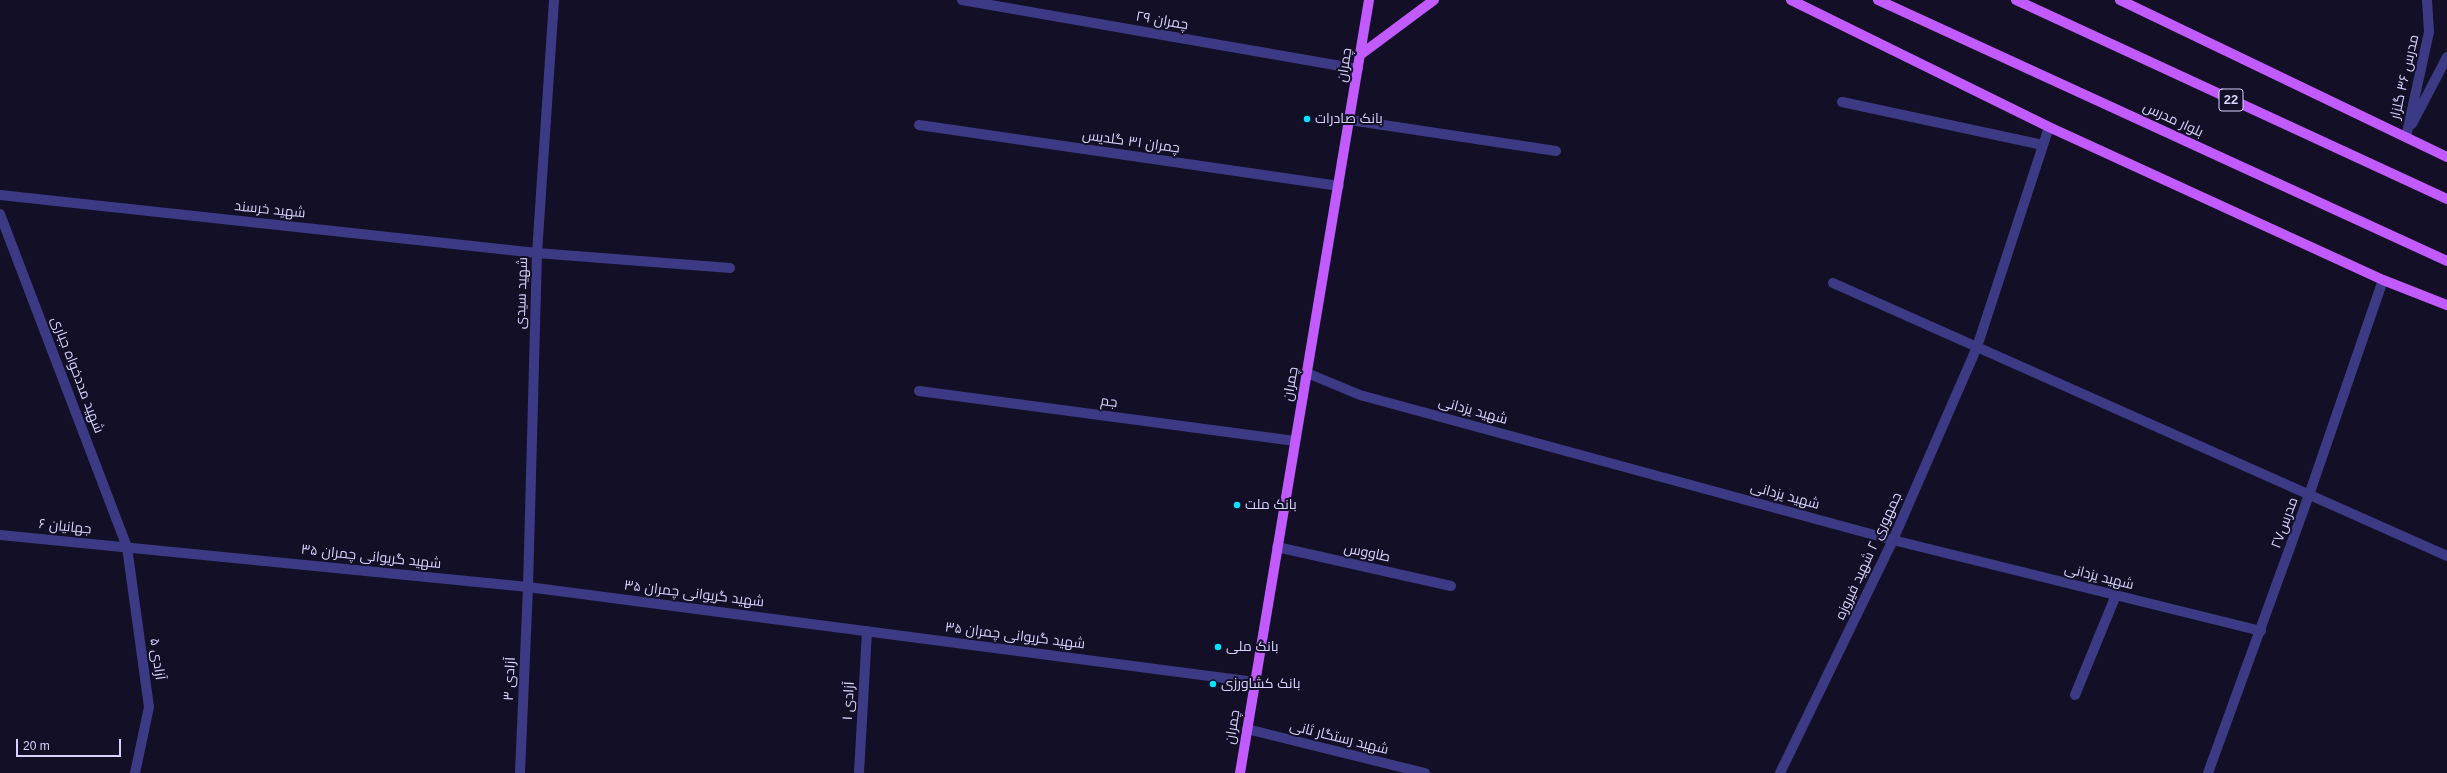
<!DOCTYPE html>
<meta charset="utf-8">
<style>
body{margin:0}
#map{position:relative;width:2447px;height:773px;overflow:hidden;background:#130f26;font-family:Arial,sans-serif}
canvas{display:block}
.scale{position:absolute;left:16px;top:739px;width:105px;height:18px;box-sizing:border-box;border:2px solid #d9d4ff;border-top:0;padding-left:5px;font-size:12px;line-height:14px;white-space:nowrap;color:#d9d4ff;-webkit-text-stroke:3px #130f26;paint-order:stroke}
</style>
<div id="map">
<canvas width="2447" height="773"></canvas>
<div class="scale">20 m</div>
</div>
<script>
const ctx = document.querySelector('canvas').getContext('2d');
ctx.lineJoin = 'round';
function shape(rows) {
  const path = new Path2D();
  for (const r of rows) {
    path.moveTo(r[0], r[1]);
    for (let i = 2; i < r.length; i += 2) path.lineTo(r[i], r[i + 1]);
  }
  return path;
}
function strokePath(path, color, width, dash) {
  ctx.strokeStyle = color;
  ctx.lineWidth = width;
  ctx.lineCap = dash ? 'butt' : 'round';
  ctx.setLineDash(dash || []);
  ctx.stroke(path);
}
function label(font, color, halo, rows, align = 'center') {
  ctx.font = font + ' Arial,Cairo,sans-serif';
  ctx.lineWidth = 4;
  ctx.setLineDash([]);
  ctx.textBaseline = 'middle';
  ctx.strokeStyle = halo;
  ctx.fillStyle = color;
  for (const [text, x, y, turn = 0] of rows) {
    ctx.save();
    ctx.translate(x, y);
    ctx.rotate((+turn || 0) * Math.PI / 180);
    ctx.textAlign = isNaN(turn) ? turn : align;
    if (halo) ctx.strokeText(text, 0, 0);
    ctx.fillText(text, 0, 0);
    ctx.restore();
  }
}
strokePath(shape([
 [962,0,1358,69],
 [1842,102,2043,145],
 [1350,120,1556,151],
 [2412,124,2447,57],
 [919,125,1339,186],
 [2406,137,2429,32,2427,0],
 [0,195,537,253,730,268],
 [0,214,127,547,149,707,135,773],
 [1833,283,2447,556],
 [1307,373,1360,395,1893,540,2261,631],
 [919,391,1295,441],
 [0,535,528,587,1255,682],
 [1277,547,1451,586],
 [2075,695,2116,595],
 [1247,729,1425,773],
 [520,773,528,587,537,253,554,0],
 [859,773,867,631],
 [1780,773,1893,540,1977,347,2049,127],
 [2208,773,2309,495,2383,280]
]), '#3d3a85', 10);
strokePath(shape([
 [1791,0,2049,127,2383,280,2447,305],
 [1878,0,2447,261],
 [2016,0,2447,199],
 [2120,0,2447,157],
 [1360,55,1434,0],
 [1240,773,1369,0]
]), '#c25bff', 10);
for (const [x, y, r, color] of [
 [1307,119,4,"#00e5ff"],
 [1237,505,4,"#00e5ff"],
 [1218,647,4,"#00e5ff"],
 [1213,684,4,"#00e5ff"]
]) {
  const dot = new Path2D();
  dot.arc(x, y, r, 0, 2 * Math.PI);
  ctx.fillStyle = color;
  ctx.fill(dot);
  strokePath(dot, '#130f26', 1.5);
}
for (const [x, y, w] of [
 [2231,100,24]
]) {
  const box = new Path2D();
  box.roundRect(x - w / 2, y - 11, w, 22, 3);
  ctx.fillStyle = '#130f26';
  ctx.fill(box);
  strokePath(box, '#d9d4ff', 1);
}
label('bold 13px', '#d9d4ff', null, [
 ["22",2231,100]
]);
label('14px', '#d9d4ff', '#130f26', [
 ["چمران ۲۹",1162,21,10],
 ["چمران",1345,65,-81],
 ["مدرس ۳۶ گلزار",2405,77,-77],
 ["بلوار مدرس",2173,120,25],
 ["چمران ۳۱ گلدیس",1131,142,8],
 ["شهید خرسند",270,210,6],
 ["شهید سیدی",522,293,-88],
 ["شهید مددخواه جباری",77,375,69],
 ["چمران",1291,384,-80],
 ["جم",1109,402,8],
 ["شهید یزدانی",1473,411,15],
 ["شهید یزدانی",1785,496,15],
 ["مدرس۲۷",2285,523,-70],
 ["جهانیان ۶",65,527,6],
 ["طاووس",1367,553,12],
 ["جمهوری ۲ شهید فیروزه",1869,556,-65],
 ["شهید گریوانی چمران ۳۵",371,557,6],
 ["شهید یزدانی",2099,577,14],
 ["شهید گریوانی چمران ۳۵",694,594,7],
 ["شهید گریوانی چمران ۳۵",1015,636,7],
 ["آزادی ۵",157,659,82],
 ["آزادی ۳",510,679,-87],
 ["آزادی ۱",849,701,-87],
 ["چمران",1233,727,-81],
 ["شهید رستگار ثانی",1339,738,14]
]);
label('14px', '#d9d4ff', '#130f26', [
 ["بانک صادرات",1315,119],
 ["بانک ملت",1245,505],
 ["بانک ملی",1226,647],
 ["بانک کشاورزی",1221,684]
], 'left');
</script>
